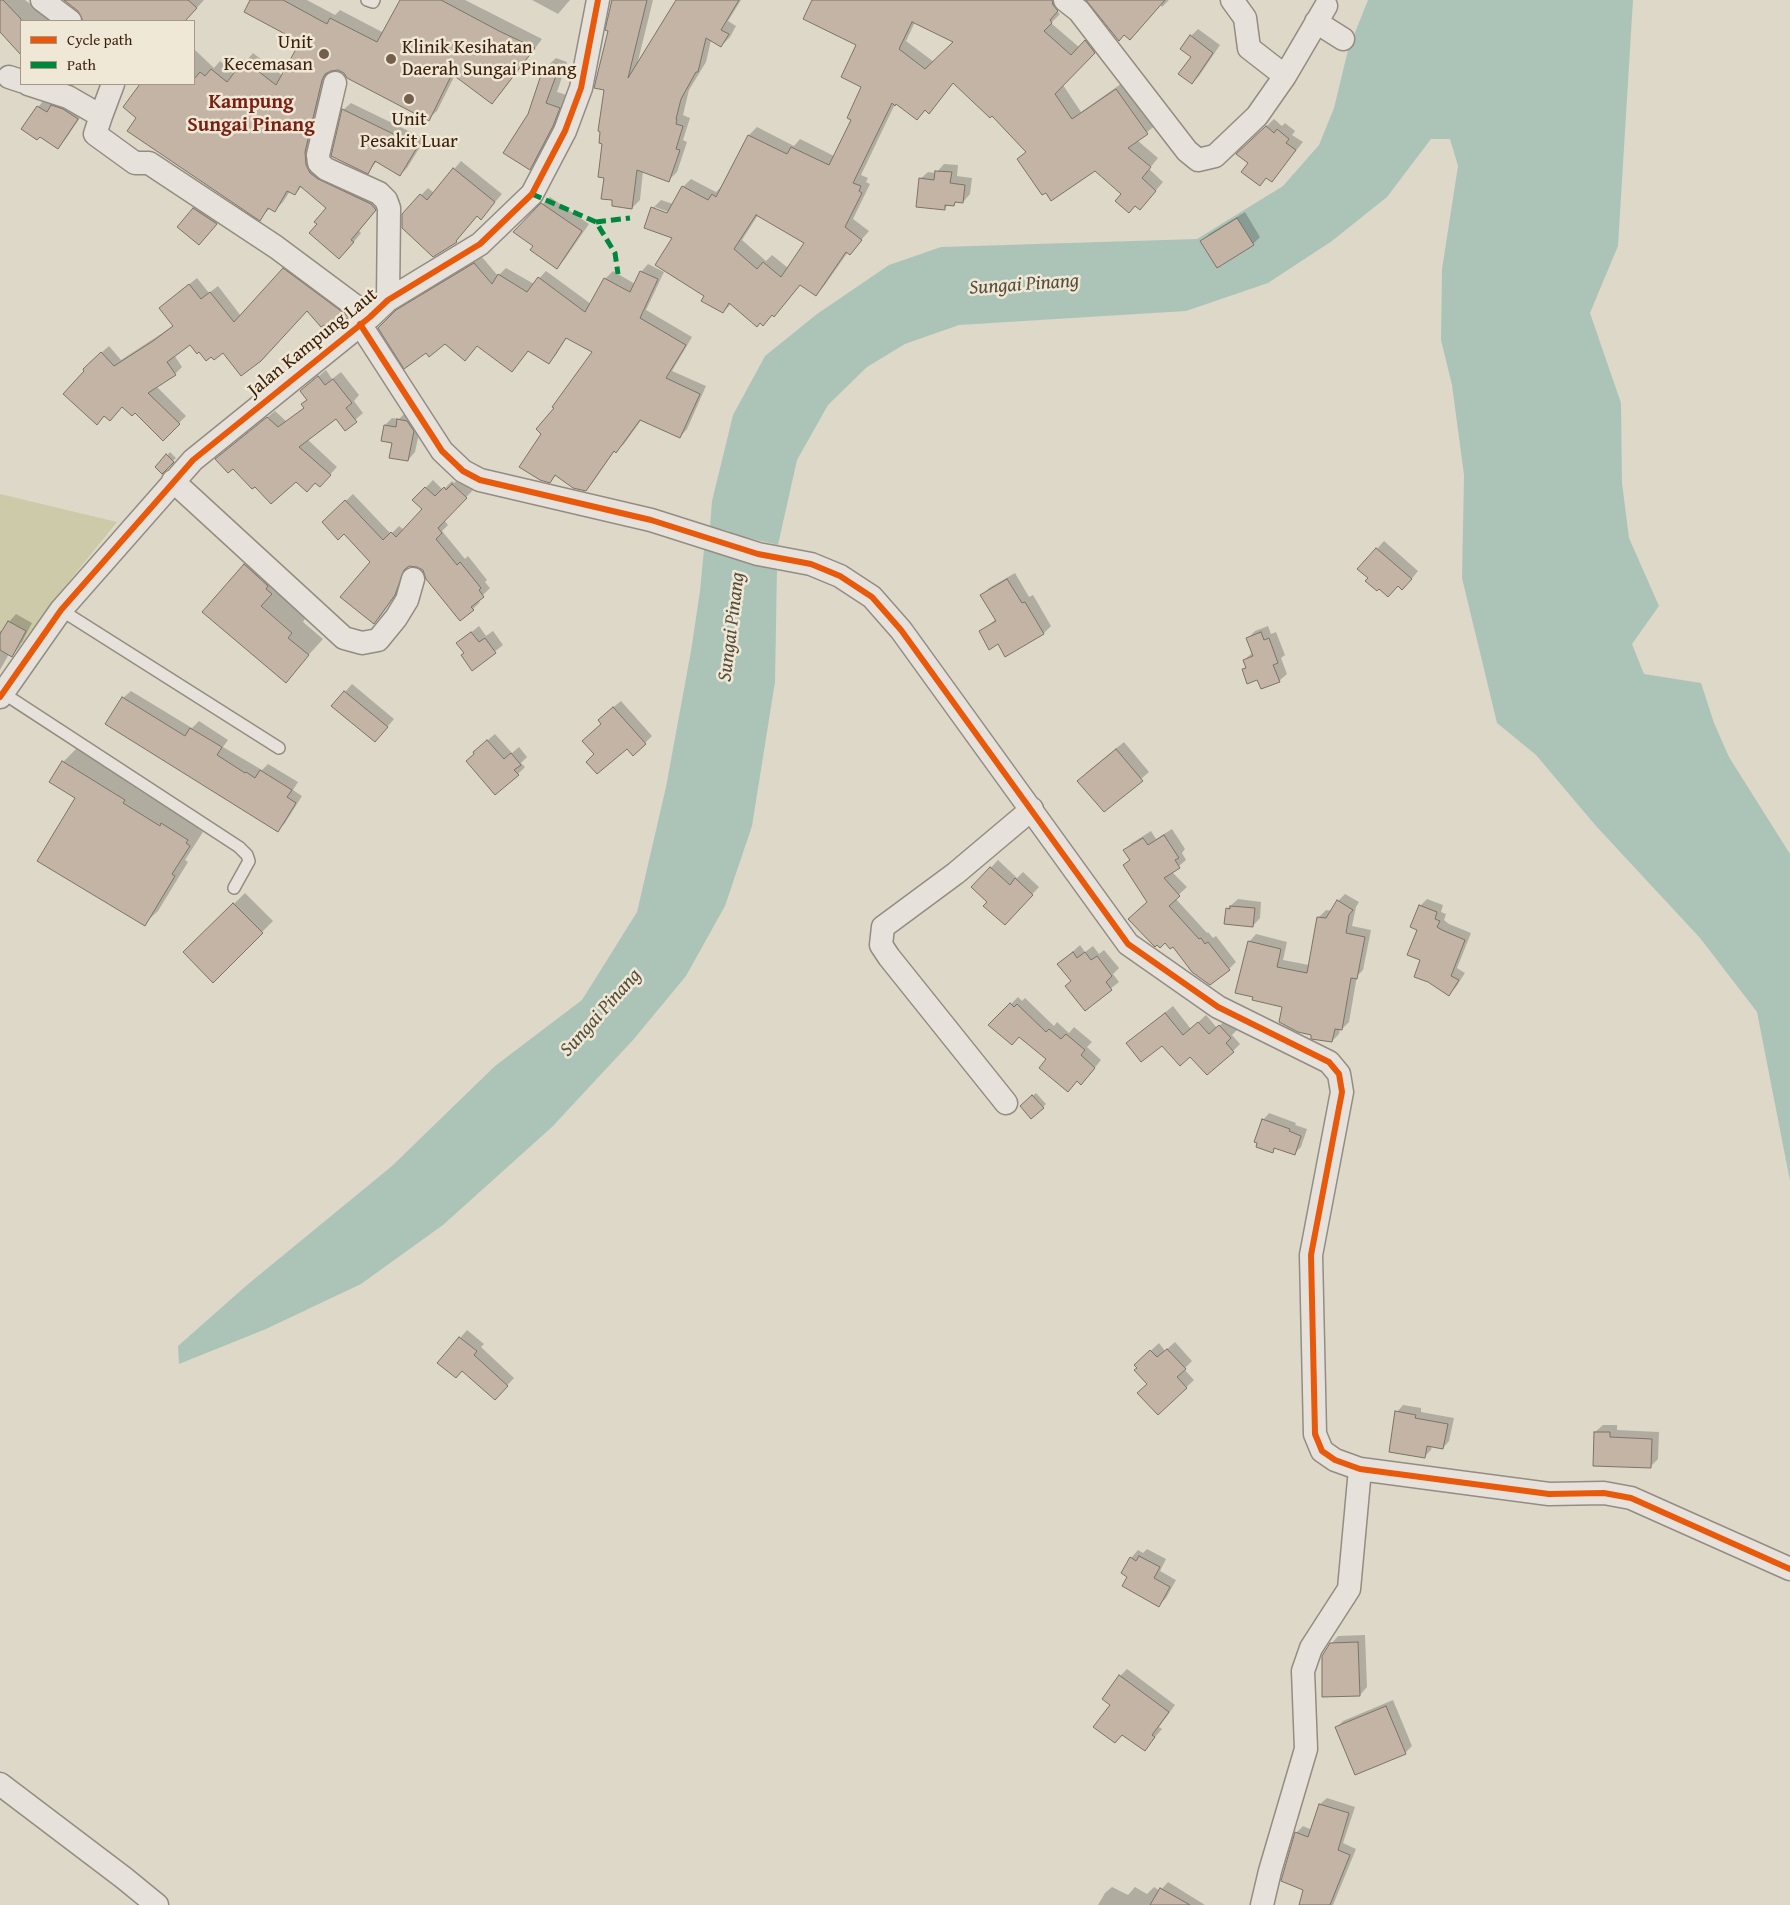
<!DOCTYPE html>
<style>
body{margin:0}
#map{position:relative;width:1790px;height:1905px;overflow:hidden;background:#ded8c9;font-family:"Gentium Book Plus",serif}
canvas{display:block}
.legend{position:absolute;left:20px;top:20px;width:175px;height:65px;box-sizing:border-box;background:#efe8d6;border:1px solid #a79784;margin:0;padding:6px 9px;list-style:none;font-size:15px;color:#3b1d09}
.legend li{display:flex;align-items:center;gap:10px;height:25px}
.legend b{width:25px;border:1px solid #a79784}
</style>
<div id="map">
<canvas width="1790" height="1905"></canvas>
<ul class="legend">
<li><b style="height:6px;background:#e8590c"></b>Cycle path</li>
<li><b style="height:6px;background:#00873e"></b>Path</li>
</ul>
</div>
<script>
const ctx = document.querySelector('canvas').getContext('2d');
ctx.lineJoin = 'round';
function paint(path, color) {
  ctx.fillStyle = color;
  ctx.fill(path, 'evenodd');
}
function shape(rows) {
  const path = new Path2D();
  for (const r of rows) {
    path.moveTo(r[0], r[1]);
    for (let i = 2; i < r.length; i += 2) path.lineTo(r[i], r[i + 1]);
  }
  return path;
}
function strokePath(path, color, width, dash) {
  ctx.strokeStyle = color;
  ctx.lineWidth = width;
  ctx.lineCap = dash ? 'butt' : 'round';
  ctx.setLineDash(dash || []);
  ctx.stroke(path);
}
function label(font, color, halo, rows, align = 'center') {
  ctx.font = font + ' "Gentium Book Plus",serif';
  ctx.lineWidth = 5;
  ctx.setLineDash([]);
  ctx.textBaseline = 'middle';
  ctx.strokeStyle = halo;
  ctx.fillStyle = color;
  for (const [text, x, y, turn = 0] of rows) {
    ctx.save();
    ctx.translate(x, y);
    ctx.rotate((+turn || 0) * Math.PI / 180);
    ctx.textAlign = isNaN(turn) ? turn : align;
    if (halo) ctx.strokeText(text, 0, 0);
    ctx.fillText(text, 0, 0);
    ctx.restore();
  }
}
paint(shape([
 [0,494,117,522,54,600,23,643,0,638]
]), '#cccaa8');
paint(shape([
 [1368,0,1633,0,1618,246,1590,313,1621,403,1622,483,1629,538,1659,606,1632,644,1644,674,1701,683,1714,723,1729,757,1790,854,1790,1181,1757,1012,1700,938,1596,826,1536,755,1497,723,1462,578,1464,475,1452,385,1441,340,1442,269,1458,166,1450,139,1431,139,1387,197,1332,241,1268,283,1186,311,959,325,905,344,867,367,828,405,797,460,778,545,744,537,740,558,777,569,775,682,752,826,725,906,686,976,633,1040,552,1127,443,1225,361,1284,266,1329,179,1364,178,1346,247,1285,392,1166,495,1066,582,1000,637,912,666,787,691,651,700,591,704,549,723,554,729,531,710,527,712,501,733,415,765,356,817,314,889,265,941,247,1197,239,1283,186,1319,145,1334,108,1348,50]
]), '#acc4b8');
paint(shape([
 [0,0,25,0,32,5,37,0,65,21,21,21,21,49,0,31],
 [65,0,204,0,185,21,84,21,83,15],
 [251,0,307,0,335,15,340,10,384,33,402,0,465,0,542,39,500,94,492,103,455,75,437,111,428,119,339,69,331,69,313,143,314,156,384,201,359,231,361,233,348,249,318,224,328,208,302,186,295,194,290,191,283,202,275,210,270,208,260,219,124,107,141,84,194,84,194,49,214,68,220,61,235,74,253,53,283,76,301,41],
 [532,0,570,0,558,14],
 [614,0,653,0,637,65,677,0,741,0,728,21,736,26,730,37,721,46,711,40,706,62,689,90,683,115,690,118,683,140,687,142,677,172,669,180,643,171,640,200,632,208,614,199,605,177,603,143,606,89,603,63],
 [814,0,975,0,915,22,906,41,934,62,997,0,1063,0,1065,2,1057,11,1060,14,1051,23,1080,48,1094,33,1102,44,1063,85,1081,112,1125,81,1156,125,1137,140,1158,158,1149,169,1163,182,1148,200,1123,194,1095,169,1019,159,1027,151,992,114,954,82,929,112,926,110,917,118,897,103,895,104,861,175,868,178,866,182,870,184,853,219,869,231,850,253,848,252,824,286,816,295,801,284,782,307,732,303,723,312,705,296,674,237,653,208,661,200,673,204,683,187,691,179,716,192,721,187,722,188,749,135,757,127,794,146,800,139,834,156,852,119,863,86,858,44],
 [655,207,674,214,673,216,655,210],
 [758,215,805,243,788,268,772,255,766,261,742,240],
 [1088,0,1169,0,1162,7,1160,4],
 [1198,29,1220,45,1199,76,1192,83,1193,57,1191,36],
 [556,58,567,62,557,92,570,96,541,157,529,168,529,115,544,69],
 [45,99,54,105,60,99,84,112,65,140,58,148,38,107],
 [351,103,425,139,407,168,400,175,377,161,368,172,343,110],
 [1274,119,1282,126,1285,123,1295,131,1292,135,1303,142,1272,180,1238,154],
 [461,161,502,194,481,218,478,215,456,241,433,256,403,214,428,188,434,193],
 [944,164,958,165,957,176,972,178,970,194,963,202,957,201,954,204,949,204,944,209,920,179,928,172,936,173],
 [550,197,589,224,564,260,557,268,535,246,515,232],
 [201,201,223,216,206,236,194,209],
 [1245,212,1260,237,1253,244,1202,241,1209,234],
 [482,257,498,276,506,268,534,284,546,271,591,304,605,279,613,271,635,284,641,272,648,264,664,272,646,310,692,337,672,371,706,386,687,429,680,437,642,419,624,444,616,451,615,450,593,482,585,490,556,475,550,482,543,433,556,408,594,352,567,337,556,355,549,362,529,350,512,370,478,345,445,342,426,351,379,328,405,303],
 [291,262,354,310,348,316,307,309,223,351,199,351,190,343,174,355,182,367,175,374,156,386,186,416,163,439,135,411,122,406,105,415,97,423,86,371,91,362,109,346,121,360,161,334,174,325,160,308,197,278,209,293,218,286,241,316],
 [326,370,332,379,341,372,359,395,354,401,363,413,345,429,336,418,307,439,337,467,327,478,315,482,296,480,224,452,275,411,286,421,305,407,308,399,301,391],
 [406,412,421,424,415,452,408,460,394,442,385,425,392,418,399,419],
 [170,452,176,458,162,472,156,467],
 [460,477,473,490,444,520,448,525,442,531,465,559,468,556,487,580,485,582,490,588,478,600,480,602,473,609,424,569,416,565,409,565,402,586,381,616,374,623,371,561,331,515,353,494,391,534,399,526,404,530,424,509,414,500,433,480,443,490,452,481,454,483],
 [1384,541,1418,571,1410,581,1398,585,1370,578,1359,569],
 [260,550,286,578,276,590,306,617,303,622,323,639,285,681,245,565],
 [1015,573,1029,597,1033,595,1051,626,1044,633,1006,655,998,643,980,632,996,619,982,595,989,588],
 [16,614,32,623,20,646,12,656,9,654,0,670,0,631,3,632,9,622],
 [479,626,486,636,493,631,503,645,473,669,466,653,458,643],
 [1268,626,1271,634,1276,632,1285,655,1281,658,1287,674,1279,681,1258,679,1243,670,1247,666,1244,660,1252,653,1248,638,1255,631],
 [352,684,394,719,382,733,345,692],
 [131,691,192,728,199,721,228,740,223,747,262,770,268,764,298,782,293,790,302,796,285,823,278,830,123,698],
 [621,701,652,736,645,743,595,754,606,713],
 [495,734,512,753,519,747,527,757,521,763,525,767,518,774,476,753,482,745],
 [1124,742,1149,772,1104,811,1086,773],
 [77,748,138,786,136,788,174,812,176,810,201,825,199,829,203,832,185,860,188,862,158,911,144,924,77,798,51,782,63,762],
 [1172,829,1185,849,1182,853,1186,860,1172,872,1187,887,1175,898,1207,933,1208,932,1213,938,1216,936,1236,962,1229,969,1149,902,1125,865,1130,859,1125,850,1132,843,1151,831,1156,839],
 [998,860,1017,878,1023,872,1039,887,1012,916,989,902,973,887],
 [245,893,273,921,213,981,185,952],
 [1345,894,1359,902,1356,907,1352,926,1371,930,1363,970,1357,976,1349,1022,1342,1029,1340,1029,1339,1034,1332,1041,1312,1034,1283,1006,1249,942,1256,934,1287,942,1283,960,1309,965,1319,917,1326,910,1332,911,1338,901],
 [1238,899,1261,902,1260,918,1253,926,1227,909],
 [1427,899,1443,905,1441,912,1446,914,1444,920,1449,924,1471,933,1457,968,1465,973,1456,987,1449,994,1422,959,1419,929,1420,906],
 [1080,945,1085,952,1093,946,1099,954,1104,950,1119,968,1113,974,1119,982,1085,1009,1072,981,1059,964],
 [1018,997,1022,1001,1025,998,1054,1026,1057,1022,1069,1033,1074,1027,1092,1042,1087,1047,1101,1060,1088,1076,1048,1059,1020,1035,990,1025],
 [1173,1006,1191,1029,1206,1015,1217,1028,1227,1019,1237,1030,1232,1035,1240,1044,1233,1051,1191,1055,1162,1044,1128,1043],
 [1036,1093,1046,1104,1043,1107,1025,1102],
 [1269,1113,1296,1123,1295,1125,1307,1129,1301,1147,1294,1154,1276,1148,1272,1151,1263,1120],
 [467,1330,484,1344,481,1347,514,1378,502,1391,462,1370,439,1363],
 [1175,1342,1192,1361,1184,1369,1194,1380,1158,1414,1148,1384,1143,1358,1159,1343,1165,1351],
 [1403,1405,1421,1408,1421,1412,1454,1418,1449,1441,1443,1448,1432,1446,1431,1450,1424,1457,1397,1412],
 [1603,1425,1617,1425,1617,1430,1659,1432,1658,1459,1651,1466,1595,1432],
 [1147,1549,1166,1559,1160,1571,1176,1580,1166,1598,1159,1605,1129,1576,1131,1558,1138,1550,1143,1553],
 [1365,1635,1367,1687,1360,1695,1331,1644,1338,1636],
 [1127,1669,1175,1705,1159,1727,1162,1729,1144,1750,1112,1705,1120,1676],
 [1393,1700,1412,1746,1405,1753,1336,1728,1343,1721],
 [1327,1798,1355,1807,1343,1843,1356,1849,1333,1905,1334,1905,1300,1905,1305,1889,1296,1833,1303,1826,1312,1830,1320,1804],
 [1168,1882,1205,1905,1098,1905,1105,1893,1112,1887,1128,1895,1135,1887,1147,1894,1154,1887,1160,1891]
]), '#0003');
const building = shape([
 [0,0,3,0,21,19,21,55,0,32,0,0],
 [64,0,188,0,197,8,185,21,83,21,78,11,64,0],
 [250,0,283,0,327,24,330,18,377,42,400,0,441,0,499,31,535,48,492,104,452,74,429,121,347,78,344,73,338,70,331,71,325,74,322,80,305,152,306,165,310,173,318,179,371,204,376,210,351,240,354,242,339,259,309,233,317,224,314,222,326,208,300,186,295,195,287,191,275,212,268,208,260,221,127,131,136,118,123,107,140,84,194,84,194,79,200,72,205,76,211,69,227,82,244,60,276,85,300,42,244,12,250,0],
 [612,0,647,0,628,78,676,0,739,0,721,30,729,34,721,47,706,38,698,72,696,72,681,99,676,119,677,119,676,124,683,126,676,149,680,150,669,182,637,170,632,209,612,206,612,200,601,199,604,178,598,177,602,144,599,143,600,132,598,131,604,90,594,88,608,31,605,30,612,0],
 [812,0,1052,0,1053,5,1058,11,1050,20,1052,23,1044,31,1071,55,1085,40,1095,53,1055,94,1072,119,1116,89,1148,134,1128,148,1151,167,1142,178,1156,191,1140,210,1135,206,1129,213,1115,201,1121,194,1095,171,1051,201,1046,193,1042,195,1017,159,1026,152,992,116,990,118,953,83,929,114,925,110,917,120,896,104,895,106,892,103,853,183,861,186,859,191,862,193,845,227,862,240,850,255,846,252,816,296,800,285,774,317,772,315,763,326,760,323,757,327,729,303,723,313,701,301,704,296,655,265,672,238,644,228,651,207,667,213,682,186,708,200,712,194,716,197,748,135,787,154,791,147,829,165,851,120,847,118,861,87,841,77,856,45,803,19,812,0],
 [912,22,953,42,925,69,899,49,912,22],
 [756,215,804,243,781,277,763,262,757,269,734,249,756,215],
 [1086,0,1165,0,1130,40,1124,35,1119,41,1086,0],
 [1190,35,1213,53,1192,84,1178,74,1191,57,1180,49,1190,35],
 [543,69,557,73,546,103,560,108,553,126,530,170,503,153,528,114,543,69],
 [51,105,63,109,78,119,58,149,40,137,37,140,21,129,37,106,47,112,51,105],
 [342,109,418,146,400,176,375,161,368,174,331,156,342,109],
 [1266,126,1274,133,1277,129,1289,139,1286,143,1296,150,1272,182,1266,178,1260,186,1241,172,1248,163,1236,154,1266,126],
 [453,168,495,202,481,220,477,216,456,241,457,242,433,257,402,228,402,214,420,194,427,200,453,168],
 [935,171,952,172,950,183,965,185,963,203,955,202,954,206,945,205,945,210,916,207,919,178,934,180,935,171],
 [541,203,582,231,557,269,530,250,533,246,513,232,541,203],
 [193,208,217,224,199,245,177,227,193,208],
 [1237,218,1254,245,1217,268,1200,241,1237,218],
 [474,263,492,284,498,274,527,292,538,277,585,312,604,278,630,292,640,271,658,279,640,318,686,345,666,378,700,394,680,438,640,420,616,453,614,451,586,491,573,488,555,475,550,483,540,480,519,467,541,434,536,429,554,408,552,407,592,352,566,338,549,364,528,351,512,372,477,346,465,361,445,344,429,357,426,353,404,369,378,328,396,310,474,263],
 [283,268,349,317,330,332,324,325,321,327,307,311,261,361,241,376,223,353,214,360,211,357,206,361,199,352,197,354,190,345,167,362,176,375,148,393,180,424,163,441,135,413,132,416,122,407,110,421,104,416,97,425,63,394,84,371,83,369,101,352,114,366,153,341,173,326,159,308,189,284,201,299,210,292,234,322,283,268],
 [318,376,325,385,333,379,352,403,346,408,357,422,345,431,336,419,299,447,331,475,320,487,315,483,307,492,296,482,271,504,255,487,252,489,233,469,228,473,215,459,267,417,278,427,304,408,301,404,307,400,300,391,318,376],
 [397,419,407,421,414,431,408,461,389,458,392,443,381,441,384,425,396,427,397,419],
 [166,454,174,462,162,474,155,467,166,454],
 [452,484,467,498,438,528,442,533,436,539,457,565,460,562,481,588,479,590,484,597,471,607,474,610,460,621,426,579,423,570,417,567,409,566,404,570,395,595,374,624,340,597,370,562,344,534,338,540,322,522,345,500,383,540,391,532,396,537,422,509,412,500,425,487,435,496,444,487,446,490,452,484],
 [1376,548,1412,579,1402,590,1398,586,1388,597,1379,589,1377,591,1365,581,1368,578,1357,569,1376,548],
 [244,564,268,586,266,589,272,594,261,606,292,633,288,638,309,655,286,683,202,612,244,564],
 [1007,579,1022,603,1025,602,1044,634,1005,657,998,644,989,650,979,631,996,621,980,595,1007,579],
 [8,621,26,631,12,657,0,650,0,634,8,621],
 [471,632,479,642,485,638,496,653,472,671,461,655,464,653,456,643,471,632],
 [1261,632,1264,640,1269,638,1278,663,1273,665,1280,682,1261,689,1257,680,1247,684,1242,669,1246,668,1243,660,1253,656,1246,638,1261,632],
 [344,691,388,727,375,742,331,706,344,691],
 [122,697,185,736,190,728,222,747,217,755,245,773,246,772,255,778,260,770,292,790,287,797,296,803,278,832,105,724,122,697],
 [613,707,646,744,633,756,627,749,597,774,586,762,594,754,582,741,601,724,598,720,613,707],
 [487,740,504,759,511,753,521,765,514,770,519,775,495,795,466,761,474,754,473,752,487,740],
 [1116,749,1143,781,1104,812,1077,781,1116,749],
 [62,761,125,800,123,803,160,826,161,823,188,840,186,843,190,846,172,874,175,876,145,926,37,861,75,798,49,782,62,761],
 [1164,835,1179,858,1175,860,1180,868,1164,878,1180,896,1169,906,1199,939,1201,938,1205,944,1208,942,1230,970,1210,985,1192,972,1173,947,1170,949,1165,943,1160,948,1157,945,1155,947,1128,919,1147,902,1123,865,1130,860,1123,850,1143,838,1148,845,1164,835],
 [990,867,1010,885,1015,878,1033,895,1005,925,983,906,987,902,971,887,990,867],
 [1337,900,1353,910,1349,915,1346,933,1365,937,1357,979,1351,978,1342,1030,1335,1029,1332,1042,1311,1039,1311,1035,1298,1032,1279,1022,1282,1007,1252,1000,1253,997,1235,993,1248,941,1281,949,1277,967,1307,973,1317,917,1326,918,1337,900],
 [233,903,263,933,213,983,183,952,233,903],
 [1419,905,1437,912,1435,919,1440,921,1437,927,1442,930,1465,940,1451,976,1459,980,1449,996,1428,982,1414,977,1420,960,1407,955,1417,930,1410,927,1419,905],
 [1230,906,1255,908,1253,927,1224,924,1226,908,1230,909,1230,906],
 [1073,952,1077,958,1085,952,1091,960,1097,956,1112,976,1106,982,1112,990,1085,1011,1065,986,1071,981,1057,964,1073,952],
 [1010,1003,1014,1007,1017,1004,1046,1032,1049,1029,1061,1039,1066,1034,1085,1050,1081,1055,1095,1068,1081,1085,1077,1081,1068,1092,1039,1068,1046,1059,1019,1037,1012,1045,988,1025,1010,1003],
 [1165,1013,1183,1035,1198,1022,1209,1034,1219,1025,1231,1038,1226,1043,1234,1052,1207,1075,1190,1057,1180,1066,1162,1046,1141,1062,1126,1043,1165,1013],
 [1032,1095,1044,1108,1031,1119,1020,1106,1032,1095],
 [1262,1119,1290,1129,1289,1131,1301,1136,1295,1155,1274,1148,1273,1153,1256,1147,1257,1143,1254,1142,1262,1119],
 [459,1337,477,1351,474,1355,508,1386,495,1400,462,1371,456,1378,437,1363,459,1337],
 [1167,1349,1186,1369,1177,1377,1187,1388,1158,1415,1137,1393,1147,1384,1134,1370,1137,1368,1134,1365,1150,1350,1157,1357,1167,1349],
 [1395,1411,1416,1415,1415,1418,1448,1424,1443,1449,1427,1446,1425,1458,1389,1452,1395,1411],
 [1594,1432,1610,1432,1610,1437,1652,1439,1651,1468,1593,1466,1594,1432],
 [1139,1556,1160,1567,1154,1578,1170,1587,1159,1607,1122,1586,1127,1577,1121,1573,1130,1557,1136,1561,1139,1556],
 [1358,1642,1360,1696,1322,1697,1322,1656,1330,1643,1358,1642],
 [1119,1675,1169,1712,1152,1735,1155,1737,1145,1751,1122,1735,1115,1743,1093,1727,1110,1705,1102,1699,1119,1675],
 [1386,1706,1406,1754,1355,1775,1335,1727,1386,1706],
 [1319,1804,1349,1813,1338,1850,1350,1855,1330,1905,1299,1905,1303,1890,1281,1881,1295,1832,1308,1837,1319,1804],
 [1160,1888,1190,1905,1150,1905,1160,1888]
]);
paint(building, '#c4b4a5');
strokePath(building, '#7c7368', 1);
const lane = shape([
 [367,0,373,2,374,0],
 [61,610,279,748],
 [3,693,239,847,247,855,249,861,234,888]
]);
const street = shape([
 [42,0,70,21],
 [1065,0,1079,11,1187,151,1198,160,1215,156,1257,116,1285,76,1249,48,1245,18,1232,0],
 [1316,22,1343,39],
 [1285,76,1326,6],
 [9,77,21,81],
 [335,83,318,155,319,163,326,169,379,193,386,200,389,208,388,300],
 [28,84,68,97,101,116,95,134,135,163,149,163,276,247,370,317],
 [101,116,113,84],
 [360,324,442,451,463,471,480,480,651,520,758,554,811,564,840,576,872,597,901,630,1128,944,1218,1007,1329,1062,1339,1074,1342,1092,1311,1255,1315,1434,1322,1451,1335,1460,1360,1469,1549,1494,1604,1493,1631,1498,1790,1569],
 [173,481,344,638,362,643,378,640,396,618,407,600,413,579],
 [0,697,61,610,193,460,370,317,388,300,480,244,532,194,565,131,581,88,598,0],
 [1006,1103,889,957,881,945,883,927,956,873,1032,809],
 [0,1784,124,1878,157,1905],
 [1262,1905,1270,1871,1306,1749,1303,1671,1311,1648,1349,1589,1360,1469]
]);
strokePath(lane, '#948c81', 14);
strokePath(street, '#948c81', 25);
strokePath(lane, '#e6e2db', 11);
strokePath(street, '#e6e2db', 22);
strokePath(shape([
 [532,194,596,222,615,253,618,274],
 [596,222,630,218]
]), '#00873e', 5, [10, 5]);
strokePath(shape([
 [360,324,442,451,463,471,480,480,651,520,758,554,811,564,840,576,872,597,901,630,1128,944,1218,1007,1329,1062,1339,1074,1342,1092,1311,1255,1315,1434,1322,1451,1335,1460,1360,1469,1549,1494,1604,1493,1631,1498,1790,1569],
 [0,697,61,610,193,460,370,317,388,300,480,244,532,194,565,131,581,88,598,0]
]), '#e8590c', 6);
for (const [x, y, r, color] of [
 [324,54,6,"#745e4c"],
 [391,59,6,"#745e4c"],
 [409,99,6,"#745e4c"]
]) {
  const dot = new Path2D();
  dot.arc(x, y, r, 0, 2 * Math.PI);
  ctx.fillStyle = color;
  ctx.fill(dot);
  strokePath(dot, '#efe8d6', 2);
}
label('19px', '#3b1d09', '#efe8d6', [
 ["Unit",313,43],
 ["Kecemasan",313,65],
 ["Klinik Kesihatan",402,48,"left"],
 ["Daerah Sungai Pinang",402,70,"left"],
 ["Unit",409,120,"center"],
 ["Pesakit Luar",409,142,"center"]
], 'right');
label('19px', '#3b1d09', '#efe8d6', [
 ["Jalan Kampung Laut",313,343,-39]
]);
label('bold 20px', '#7a1f14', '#efe8d6', [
 ["Kampung",251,103],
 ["Sungai Pinang",251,126]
]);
label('italic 20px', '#574d3b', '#efe8d6', [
 ["Sungai Pinang",1024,285,-4],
 ["Sungai Pinang",732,627,-83],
 ["Sungai Pinang",601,1013,-48]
]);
</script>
